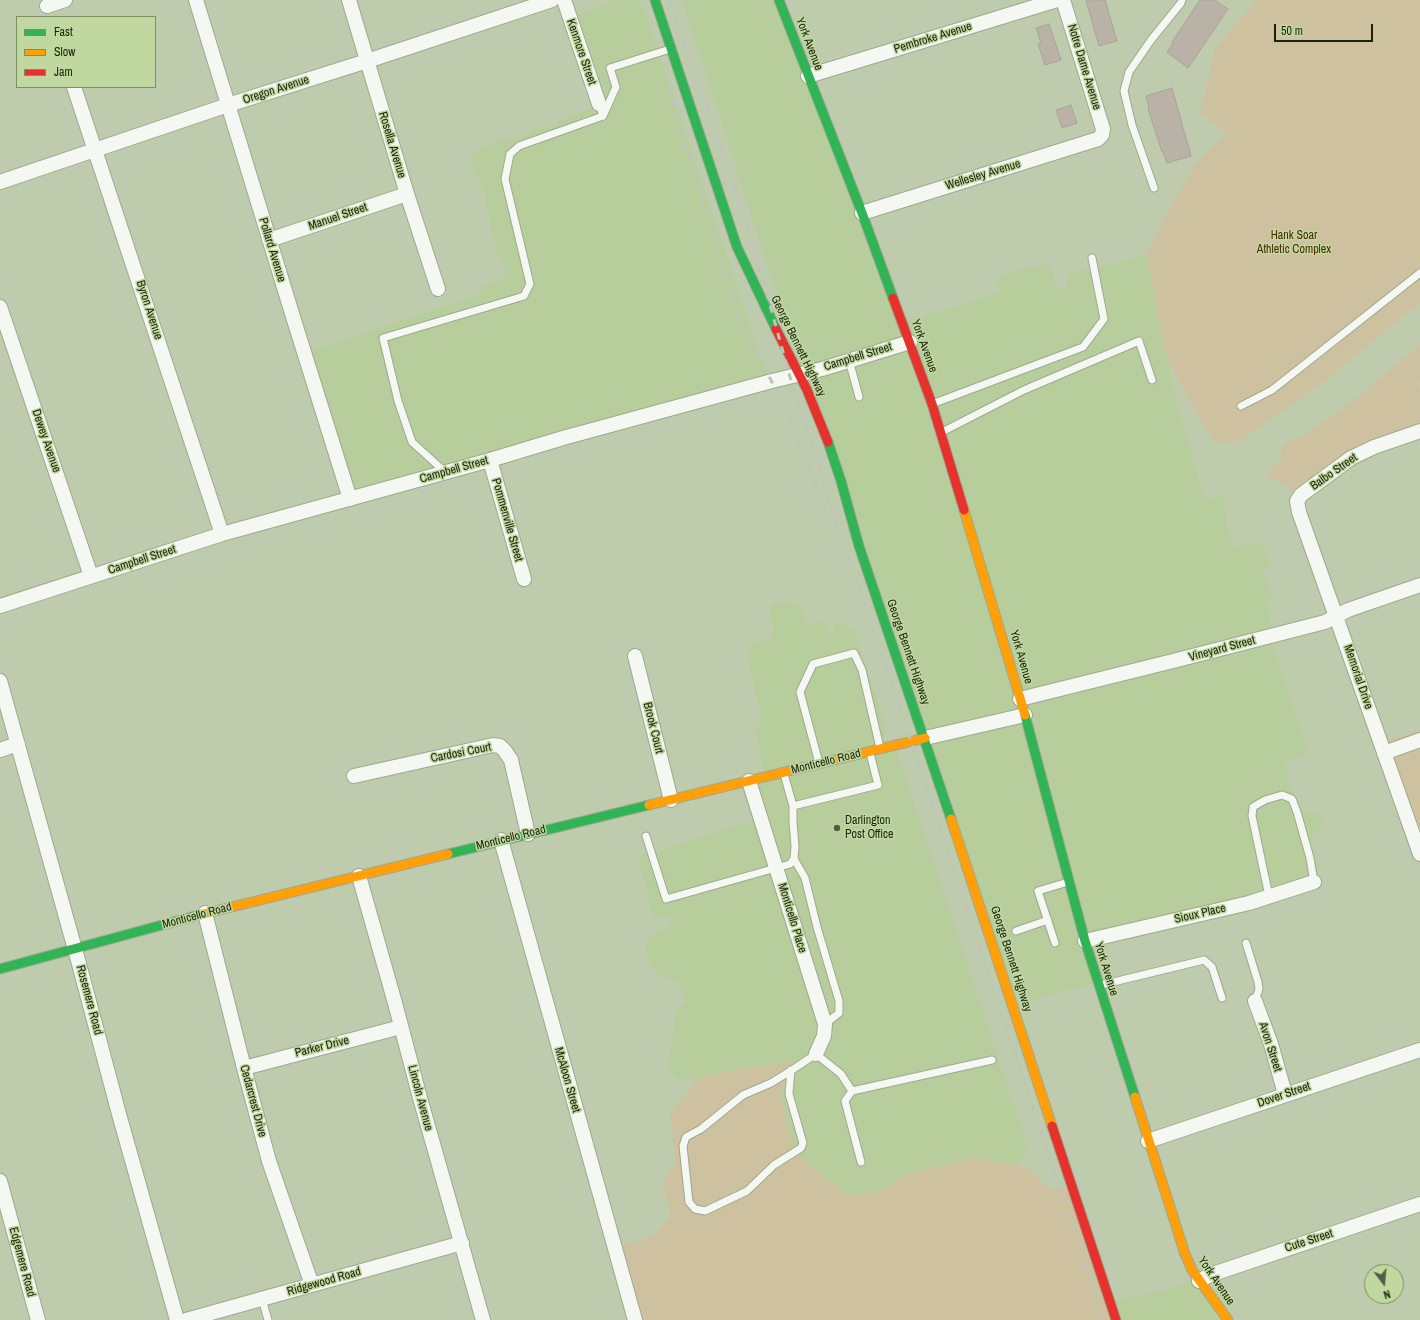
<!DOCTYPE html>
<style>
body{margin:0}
#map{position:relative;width:1420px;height:1320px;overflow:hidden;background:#becbad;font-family:"Archivo Narrow",sans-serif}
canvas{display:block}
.legend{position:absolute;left:16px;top:16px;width:140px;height:72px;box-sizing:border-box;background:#c0d8a0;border:1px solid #7d8f65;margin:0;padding:5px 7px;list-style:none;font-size:12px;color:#19220c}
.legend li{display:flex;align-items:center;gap:8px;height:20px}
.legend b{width:20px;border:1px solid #7d8f65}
.north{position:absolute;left:1364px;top:1264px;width:40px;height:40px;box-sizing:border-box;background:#c0d8a0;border:1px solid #7d8f65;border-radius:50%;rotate:164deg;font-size:11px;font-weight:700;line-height:16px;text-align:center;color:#19220c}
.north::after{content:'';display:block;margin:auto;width:14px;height:18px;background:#535d44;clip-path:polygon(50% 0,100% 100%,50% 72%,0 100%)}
.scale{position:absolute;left:1274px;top:24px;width:99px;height:18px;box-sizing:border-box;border:2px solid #19220c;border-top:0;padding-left:5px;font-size:12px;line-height:14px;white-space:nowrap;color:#19220c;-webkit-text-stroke:3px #c0d8a0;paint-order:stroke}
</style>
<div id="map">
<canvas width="1420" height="1320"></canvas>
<ul class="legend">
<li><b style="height:5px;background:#30b455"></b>Fast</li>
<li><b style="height:5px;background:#ff9f0a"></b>Slow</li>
<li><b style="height:5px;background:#e5322d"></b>Jam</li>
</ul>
<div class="north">N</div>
<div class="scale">50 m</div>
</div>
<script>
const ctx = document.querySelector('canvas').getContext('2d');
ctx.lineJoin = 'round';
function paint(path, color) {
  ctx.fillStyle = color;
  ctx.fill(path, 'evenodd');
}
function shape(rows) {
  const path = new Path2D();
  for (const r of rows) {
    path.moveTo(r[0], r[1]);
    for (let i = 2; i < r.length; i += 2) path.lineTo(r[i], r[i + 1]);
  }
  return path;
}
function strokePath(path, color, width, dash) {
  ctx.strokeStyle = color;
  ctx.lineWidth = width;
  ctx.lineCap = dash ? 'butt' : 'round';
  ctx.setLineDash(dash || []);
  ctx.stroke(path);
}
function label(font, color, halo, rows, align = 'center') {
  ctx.font = font + ' "Archivo Narrow",sans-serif';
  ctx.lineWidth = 3;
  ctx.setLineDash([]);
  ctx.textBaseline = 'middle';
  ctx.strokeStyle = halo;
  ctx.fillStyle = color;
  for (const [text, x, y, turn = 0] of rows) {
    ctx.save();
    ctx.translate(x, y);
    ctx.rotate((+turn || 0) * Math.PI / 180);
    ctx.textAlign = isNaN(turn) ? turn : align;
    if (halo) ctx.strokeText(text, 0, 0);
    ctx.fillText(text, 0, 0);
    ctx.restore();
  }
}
paint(shape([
 [630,0,640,0,769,380,345,497,305,353,474,296,480,293,484,285,507,276,508,271,504,267,496,250,484,193,470,157,487,145,505,138,520,137,533,130,553,126,559,121,599,106,571,17,603,7,610,1],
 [682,0,778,0,900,321,913,319,1002,292,996,283,1001,275,1044,264,1051,267,1054,285,1061,290,1067,288,1067,275,1085,269,1104,266,1147,254,1176,404,1205,500,1224,496,1226,524,1233,547,1261,542,1270,563,1263,572,1272,596,1266,602,1272,628,1269,633,1309,752,1308,753,1283,764,1286,767,1288,784,1304,814,1318,812,1323,817,1324,823,1311,839,1319,871,1313,880,1087,940,1096,982,1014,1006,823,437],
 [786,601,801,608,808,625,818,621,826,624,831,636,834,636,834,625,842,622,854,631,884,719,885,742,894,744,1028,1149,1016,1164,997,1162,979,1157,903,1175,895,1183,881,1191,849,1196,802,1160,792,1144,779,1092,793,1078,796,1061,751,1067,704,1078,677,1079,668,1066,677,1010,686,1002,678,981,660,976,649,962,646,950,649,936,669,927,674,916,653,918,638,857,756,820,745,780,764,772,755,731,762,717,751,673,748,651,750,645,767,639,770,640,774,634,769,610,772,603],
 [1193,1279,1228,1320,1116,1320,1112,1301,1176,1288]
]), '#b8cd9c');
paint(shape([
 [1256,0,1420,0,1420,303,1388,328,1330,377,1240,441,1214,443,1166,357,1147,254,1162,223,1194,166,1226,134,1200,112,1215,49],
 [1420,344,1420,380,1418,384,1420,391,1420,426,1300,493,1270,477,1265,478,1281,457,1282,447,1290,440,1305,435,1358,397],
 [1420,730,1420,865,1378,745,1382,742],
 [796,1061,793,1078,779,1092,792,1144,802,1160,849,1196,881,1191,895,1183,903,1175,979,1157,997,1162,1016,1164,1034,1172,1047,1189,1071,1187,1116,1320,632,1320,613,1248,653,1236,671,1217,664,1189,666,1175,676,1164,670,1113,699,1078,751,1067]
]), '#cec19f');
const building = shape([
 [1086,0,1105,0,1117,41,1099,46,1086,0],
 [1200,0,1215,0,1228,9,1188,68,1167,52,1173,43,1172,42,1200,0],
 [1049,24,1061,60,1045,65,1038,44,1041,43,1036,28,1049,24],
 [1172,88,1191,156,1167,163,1163,152,1162,152,1148,109,1149,108,1146,96,1172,88],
 [1071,105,1077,123,1062,128,1056,110,1071,105]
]);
paint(building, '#bab2a7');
strokePath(building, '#a9a398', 1);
const lane = shape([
 [603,116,616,87,610,68,670,49],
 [1154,188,1132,125,1124,91,1129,72,1151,40,1181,3,1182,0],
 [849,360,859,397],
 [932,404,1083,347,1104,319,1092,258],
 [1241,406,1272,390,1420,273],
 [942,432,1024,390,1139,341,1152,380],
 [445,472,412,442,398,401,383,338,524,296,530,284,505,179,510,154,519,146,603,116,599,104],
 [819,763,800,692,813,664,854,653,862,670,880,748],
 [784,774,793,806,878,785,870,753],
 [646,836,666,899,790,864,794,859,795,846,793,822,793,806],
 [794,859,805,878,817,927,839,1001,839,1013,825,1024],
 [1269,896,1252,816,1253,807,1265,800,1282,795,1292,799,1297,812,1310,858,1314,882],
 [1016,931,1048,920],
 [1055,943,1038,891,1068,882],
 [1246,943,1258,982,1259,989,1255,1001],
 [1101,985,1204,960,1212,967,1222,998],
 [791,1070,789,1094,803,1143,801,1148,774,1165,747,1191,705,1211,695,1209,689,1202,683,1146,686,1137,701,1129,743,1095,771,1083,792,1070,816,1054,841,1074,852,1091,992,1060],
 [852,1091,845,1101,861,1162],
 [262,1299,268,1320]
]);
const street = shape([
 [196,0,294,320,350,499],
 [349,0,407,194,438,289],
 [564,0,599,104],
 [47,6,65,0],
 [808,76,1057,0],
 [74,87,222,534],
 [0,182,228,105,367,61,552,0],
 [862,213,1098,139,1102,135,1103,129,1063,0],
 [269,240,407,194],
 [0,307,91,576],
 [1420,431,1374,447,1351,458,1301,495,1297,501,1299,512,1420,854],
 [490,460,524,579],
 [0,606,222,534,490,460,563,438,772,381,822,369,910,342],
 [635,656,671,800],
 [0,681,78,960,119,1114,177,1320],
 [1020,699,1177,660,1325,622,1348,610,1420,585],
 [925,738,1025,715],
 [0,750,18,744],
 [1384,753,1420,740],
 [354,776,493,745,500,746,505,751,511,760,528,834],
 [749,781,825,1024,824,1036,816,1054],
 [501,840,635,1320],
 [359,876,395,1003,420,1098,483,1320],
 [205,913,244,1068,269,1161,312,1285],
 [1085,941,1249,903,1314,882],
 [1255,1001,1271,1044,1285,1094],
 [244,1068,401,1027],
 [1148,1141,1420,1050],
 [0,1181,38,1320],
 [1199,1281,1210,1275,1420,1204],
 [186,1320,462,1243]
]);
const fast = shape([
 [655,0,737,247,776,329],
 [779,0,862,213,893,298],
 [828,442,841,481,859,546,951,819],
 [1025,715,1085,941,1135,1097],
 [448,854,649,805],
 [0,969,199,915]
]);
const slow = shape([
 [964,510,1025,715],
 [649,805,925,738],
 [951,819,1052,1126],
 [199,915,448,854],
 [1135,1097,1185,1254,1192,1270,1228,1320]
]);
const jam = shape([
 [893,298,932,404,964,510],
 [776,329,807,390,828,442],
 [1052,1126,1116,1320]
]);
strokePath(lane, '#9ea891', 9);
strokePath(street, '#9ea891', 16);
strokePath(fast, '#9ea891', 11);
strokePath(slow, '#9ea891', 11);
strokePath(jam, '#9ea891', 11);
strokePath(lane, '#f5f7f3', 7);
strokePath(street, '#f5f7f3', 14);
strokePath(fast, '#30b455', 9);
strokePath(slow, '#ff9f0a', 9);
strokePath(jam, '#e5322d', 9);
strokePath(shape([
 [670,0,744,218,763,280,790,377,835,518,911,741,1103,1320],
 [668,87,737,312,749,339,789,414,826,516]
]), '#c0c3bb', 3, [7, 7]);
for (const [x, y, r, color] of [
 [837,828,4,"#535d44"]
]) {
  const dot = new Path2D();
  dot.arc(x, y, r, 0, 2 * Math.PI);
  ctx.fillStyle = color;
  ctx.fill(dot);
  strokePath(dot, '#c0d8a0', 1.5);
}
label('12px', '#19220c', '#c0d8a0', [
 ["Pembroke Avenue",933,38,-17],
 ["York Avenue",809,44,69],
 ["Kenmore Street",581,52,71],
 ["Notre Dame Avenue",1084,67,73],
 ["Oregon Avenue",276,90,-18],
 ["Rosella Avenue",392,145,73],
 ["Wellesley Avenue",983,175,-17],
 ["Manuel Street",338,217,-19],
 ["Pollard Avenue",272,250,73],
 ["Byron Avenue",149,310,72],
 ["George Bennett Highway",798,346,64],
 ["York Avenue",924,346,70],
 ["Campbell Street",858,357,-17],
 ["Dewey Avenue",46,441,71],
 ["Campbell Street",454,470,-16],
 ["Balbo Street",1334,472,-35],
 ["Pommenville Street",507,520,74],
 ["Campbell Street",142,560,-18],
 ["Vineyard Street",1222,649,-15],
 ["George Bennett Highway",908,652,71],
 ["York Avenue",1021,657,74],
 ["Memorial Drive",1358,677,71],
 ["Brook Court",653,728,76],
 ["Cardosi Court",461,753,-11],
 ["Monticello Road",826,762,-14],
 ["Monticello Road",511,838,-14],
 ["Sioux Place",1200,914,-13],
 ["Monticello Road",197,916,-15],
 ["Monticello Place",792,918,73],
 ["George Bennett Highway",1011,959,72],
 ["York Avenue",1106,969,73],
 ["Rosemere Road",89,1000,75],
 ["Parker Drive",322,1047,-14],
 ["Avon Street",1270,1047,72],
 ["McAloon Street",567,1080,74],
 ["Dover Street",1284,1095,-19],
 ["Lincoln Avenue",420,1098,75],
 ["Cedarcrest Drive",253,1101,75],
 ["Cute Street",1309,1241,-18],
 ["Edgemere Road",22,1262,75],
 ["York Avenue",1216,1281,56],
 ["Ridgewood Road",324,1282,-16]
]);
label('12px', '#4c2a00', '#c0d8a0', [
 ["Hank Soar",1294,236],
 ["Athletic Complex",1294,250]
]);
label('12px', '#19220c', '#c0d8a0', [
 ["Darlington",845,821],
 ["Post Office",845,835]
], 'left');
</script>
